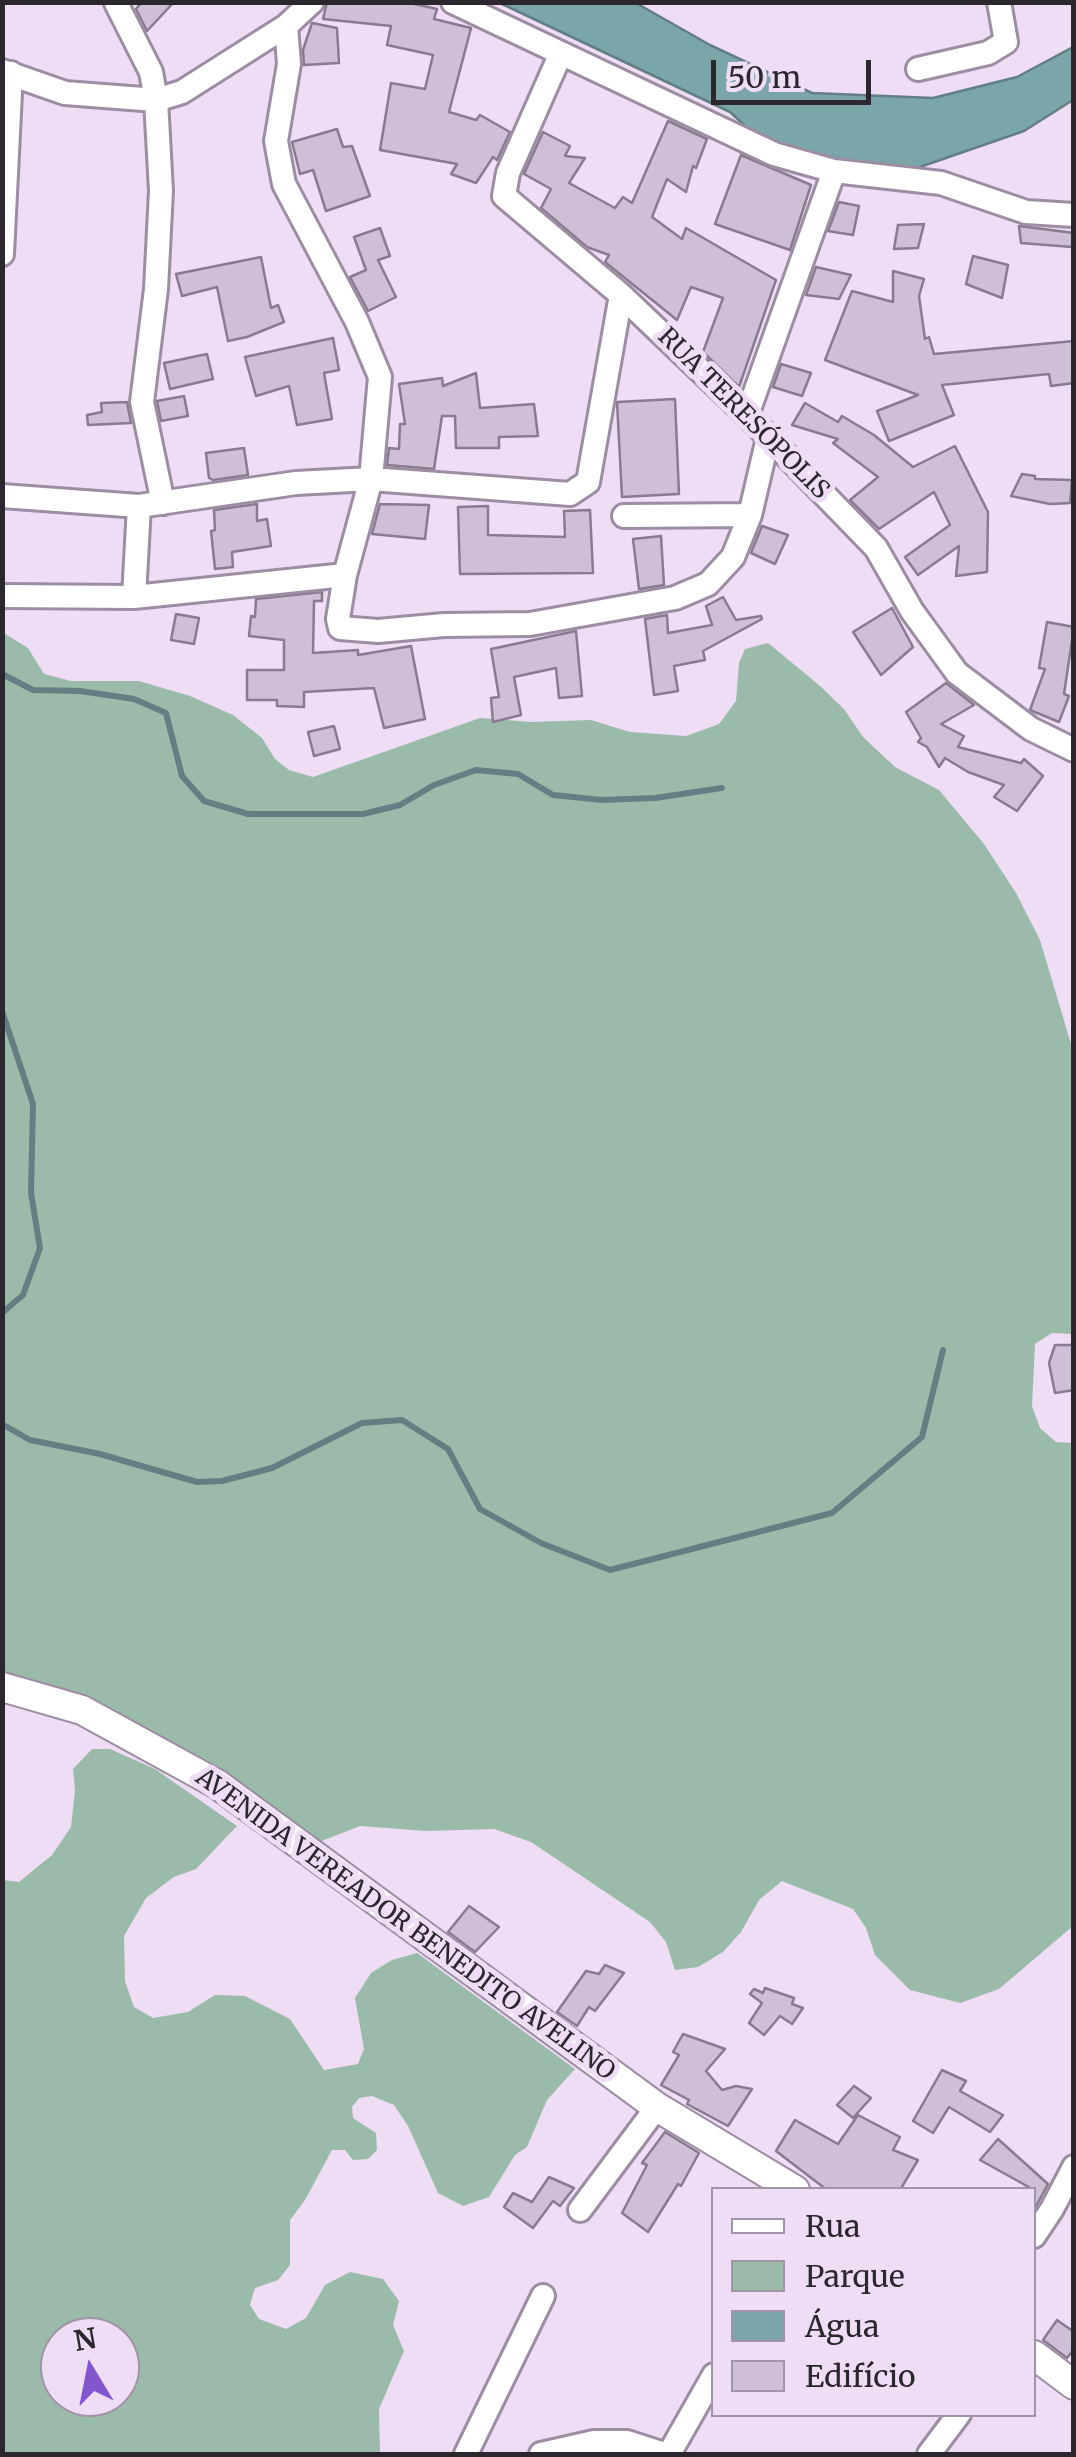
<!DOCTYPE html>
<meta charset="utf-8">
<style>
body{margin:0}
#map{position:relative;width:1076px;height:2457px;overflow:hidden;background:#eeddf5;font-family:Merriweather,serif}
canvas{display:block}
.frame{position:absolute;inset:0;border:5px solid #2c262f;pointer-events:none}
.legend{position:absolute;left:711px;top:2187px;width:325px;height:230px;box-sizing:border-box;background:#eeddf5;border:2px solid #a094a6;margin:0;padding:12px 18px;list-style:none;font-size:30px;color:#2c262f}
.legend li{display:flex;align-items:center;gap:20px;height:50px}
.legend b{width:50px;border:2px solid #a094a6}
.north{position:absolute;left:40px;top:2317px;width:100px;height:100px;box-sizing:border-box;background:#eeddf5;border:2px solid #a094a6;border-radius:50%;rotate:350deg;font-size:28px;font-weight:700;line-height:40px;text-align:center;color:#2c262f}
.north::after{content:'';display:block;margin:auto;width:35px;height:45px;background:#8156cf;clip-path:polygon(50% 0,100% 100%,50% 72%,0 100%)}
.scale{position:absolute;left:711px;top:60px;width:160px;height:45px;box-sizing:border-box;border:5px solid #2c262f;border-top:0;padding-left:12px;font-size:30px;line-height:35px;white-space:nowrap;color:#2c262f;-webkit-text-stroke:8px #eeddf5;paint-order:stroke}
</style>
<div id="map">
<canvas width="1076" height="2457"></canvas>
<div class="frame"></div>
<ul class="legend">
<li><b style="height:12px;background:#fff"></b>Rua</li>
<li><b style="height:28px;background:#9bbbaa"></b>Parque</li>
<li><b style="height:28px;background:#7aa5a9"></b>Água</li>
<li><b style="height:28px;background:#cfbfd6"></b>Edifício</li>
</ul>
<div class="north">N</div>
<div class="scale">50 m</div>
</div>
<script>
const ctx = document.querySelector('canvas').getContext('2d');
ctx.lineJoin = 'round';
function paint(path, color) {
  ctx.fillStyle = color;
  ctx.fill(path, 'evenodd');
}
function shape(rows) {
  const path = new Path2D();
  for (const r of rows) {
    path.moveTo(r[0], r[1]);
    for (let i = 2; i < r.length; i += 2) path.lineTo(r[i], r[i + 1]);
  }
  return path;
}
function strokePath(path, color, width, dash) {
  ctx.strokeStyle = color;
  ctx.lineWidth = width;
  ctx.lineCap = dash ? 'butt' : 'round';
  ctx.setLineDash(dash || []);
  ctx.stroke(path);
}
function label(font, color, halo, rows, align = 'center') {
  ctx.font = font + ' Merriweather,serif';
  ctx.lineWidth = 10;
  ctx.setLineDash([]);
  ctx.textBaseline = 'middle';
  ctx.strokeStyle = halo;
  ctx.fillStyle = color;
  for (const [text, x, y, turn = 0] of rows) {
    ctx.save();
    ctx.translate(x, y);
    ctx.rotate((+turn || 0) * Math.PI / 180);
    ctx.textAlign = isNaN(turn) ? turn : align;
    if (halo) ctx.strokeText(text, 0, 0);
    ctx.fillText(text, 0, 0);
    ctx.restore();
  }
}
paint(shape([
 [2,632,28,648,44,674,71,681,139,681,190,696,233,715,262,738,275,759,289,770,313,777,480,718,531,722,591,720,630,732,686,736,719,724,736,701,739,663,745,649,768,643,819,685,844,709,863,737,895,767,939,790,984,844,1016,893,1040,940,1074,1054,1073,1334,1052,1333,1035,1344,1032,1406,1040,1428,1056,1442,1073,1443,1073,1926,999,1989,960,2003,910,1990,875,1955,866,1928,853,1909,782,1881,759,1900,741,1932,723,1952,698,1967,675,1970,666,1942,650,1922,531,1842,494,1829,426,1831,360,1826,304,1848,217,1784,3,1687],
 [92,1749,110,1749,155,1769,237,1826,196,1869,174,1877,146,1898,124,1936,125,1981,134,2007,153,2018,188,2012,215,1995,245,1996,290,2019,324,2070,358,2064,364,2049,355,1998,371,1973,392,1960,417,1953,575,2069,547,2100,527,2147,515,2155,489,2197,463,2206,438,2193,408,2126,394,2105,372,2096,359,2098,352,2107,353,2118,376,2133,377,2150,368,2159,353,2160,345,2150,332,2150,305,2200,290,2220,290,2265,278,2280,255,2288,250,2305,259,2319,286,2329,306,2318,325,2285,350,2272,383,2279,399,2301,393,2325,404,2351,379,2409,380,2454,3,2454,3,1880,19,1882,52,1855,71,1827,75,1790,73,1769],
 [60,2337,120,2337,120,2397,60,2397]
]), '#9bbbaa');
const water = shape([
 [500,3,636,3,710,45,812,93,933,98,1017,77,1073,47,1073,100,1024,131,917,168,877,167,806,155,756,136,730,112,500,3]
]);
paint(water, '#7aa5a9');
strokePath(water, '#637f84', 2.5);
strokePath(shape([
 [2,674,33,690,80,691,134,699,166,713,182,776,204,801,248,814,363,814,400,805,434,785,476,770,518,774,553,795,602,800,655,798,722,788],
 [2,1011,33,1104,31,1193,40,1248,23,1295,2,1313],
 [2,1424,30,1440,100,1454,197,1482,222,1481,272,1468,362,1423,402,1420,448,1449,480,1509,541,1543,610,1570,832,1513,922,1437,943,1350]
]), '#637f84', 6);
const building = shape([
 [142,2,174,2,147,31,136,9,142,2],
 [327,2,406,2,437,9,434,19,471,28,449,112,476,120,480,115,510,132,497,160,493,157,476,183,451,174,457,164,380,150,391,83,425,89,433,55,387,45,391,26,323,19,327,2],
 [312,23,337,28,339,63,304,65,303,50,312,23],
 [668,121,707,139,696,168,693,166,686,192,667,179,652,217,682,239,686,228,776,280,739,387,703,352,723,298,691,287,677,320,605,262,609,255,587,247,541,208,551,189,524,174,543,132,570,146,565,156,585,158,569,183,615,208,623,197,632,203,668,121],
 [337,129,343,147,352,146,370,196,326,211,313,170,300,174,292,142,337,129],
 [741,155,811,185,790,250,715,224,741,155],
 [839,202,859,206,853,235,828,231,839,202],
 [924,224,918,248,894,249,898,225,924,224],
 [1019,226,1074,233,1072,247,1021,243,1019,226],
 [380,228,390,256,378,260,396,297,368,311,350,277,366,270,354,237,380,228],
 [973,256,1008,265,1002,298,966,284,973,256],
 [261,257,271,308,278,305,284,322,247,337,228,341,217,287,182,296,176,274,261,257],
 [816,267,851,275,839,299,806,295,816,267],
 [893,271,924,279,919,296,925,339,929,337,934,354,1074,341,1074,383,1051,386,1049,374,942,385,954,415,889,441,877,411,918,395,825,360,852,291,893,302,893,271],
 [333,338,339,370,324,373,332,419,297,425,289,386,256,396,245,357,333,338],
 [207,354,213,379,170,389,164,363,207,354],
 [781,364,811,373,802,396,773,387,781,364],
 [476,373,480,408,534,404,538,436,499,437,499,448,456,448,455,416,442,416,434,469,387,465,389,448,399,449,400,424,405,424,399,384,442,378,443,386,476,373],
 [184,396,188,416,161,421,157,401,184,396],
 [675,399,679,494,622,497,617,402,675,399],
 [127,402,131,423,88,425,87,415,102,412,101,403,127,402],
 [805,403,838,422,842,416,874,435,913,467,955,446,988,512,987,572,956,576,959,546,918,575,905,557,950,525,934,492,879,529,850,500,878,477,833,443,838,439,792,425,805,403],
 [244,448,248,475,213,480,209,478,206,453,244,448],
 [1022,474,1035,476,1035,479,1072,480,1070,503,1050,504,1011,496,1022,474],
 [257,504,257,521,267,519,271,546,232,552,233,567,215,569,211,531,215,530,214,510,257,504],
 [380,504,429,505,425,539,372,534,380,504],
 [488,506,488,535,565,537,564,511,590,510,593,573,460,574,458,507,488,506],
 [762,526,788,535,775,564,751,553,762,526],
 [661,536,664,585,639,589,633,539,661,536],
 [322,592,322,601,314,601,313,653,358,650,358,655,411,646,425,719,384,728,374,688,304,692,304,707,277,706,277,700,247,700,247,670,284,670,284,640,249,636,251,616,255,617,256,599,322,592],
 [723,597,736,620,761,616,762,619,703,651,705,660,674,666,678,691,654,695,645,619,667,615,668,633,712,625,706,606,723,597],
 [892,608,913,647,881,675,853,632,892,608],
 [176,614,199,618,194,644,171,640,176,614],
 [1047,622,1074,627,1064,694,1069,696,1059,722,1030,710,1045,669,1039,668,1047,622],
 [576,631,582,696,559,698,556,668,514,677,521,715,493,722,491,698,499,697,491,649,576,631],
 [946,683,974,705,941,724,964,736,958,747,1021,763,1024,759,1043,776,1017,811,994,797,1004,785,968,772,945,758,939,767,927,747,918,742,921,738,906,712,946,683],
 [334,726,340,749,314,756,308,732,334,726],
 [1055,1345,1074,1345,1074,1390,1055,1393,1049,1363,1055,1345],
 [469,1906,499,1927,475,1952,448,1932,469,1906],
 [605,1965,624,1973,595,2011,589,2007,577,2026,557,2012,586,1971,599,1974,605,1965],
 [765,1988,794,1998,792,2004,803,2008,792,2024,780,2016,764,2035,749,2023,762,2003,750,1994,754,1989,763,1993,765,1988],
 [683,2034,725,2049,706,2071,722,2090,736,2086,752,2089,728,2126,687,2104,689,2100,661,2085,679,2055,673,2052,683,2034],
 [942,2070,966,2081,960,2091,1003,2115,990,2132,949,2107,933,2133,913,2121,942,2070],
 [854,2086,871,2098,853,2118,837,2105,854,2086],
 [858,2115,900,2137,893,2150,918,2160,900,2190,827,2190,776,2151,795,2120,838,2144,858,2115],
 [665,2132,699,2153,681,2186,678,2184,648,2232,622,2213,647,2165,642,2163,665,2132],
 [998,2139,1048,2184,1034,2210,1034,2190,980,2160,998,2139],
 [549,2177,574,2188,560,2206,553,2201,533,2228,504,2207,513,2193,532,2202,549,2177],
 [1057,2320,1074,2332,1074,2349,1067,2358,1043,2340,1057,2320]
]);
paint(building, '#cfbfd6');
strokePath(building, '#897a90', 2.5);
const minor = shape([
 [453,2,774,154,834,171,941,183,1026,212,1074,215],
 [116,3,151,72,156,100,161,191,156,289,142,402,163,503],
 [286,26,289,64,276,141,284,184,357,322,380,377,371,479,345,575,338,619,340,628,378,631,444,625,530,624,675,598,708,584,733,557,750,515,768,438],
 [561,53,508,173,504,196,621,295,747,415,876,548,912,611,957,673,1031,729,1074,750],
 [918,69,988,53,1006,42,999,2],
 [2,71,65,93,156,100,182,92,286,26,312,2],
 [2,254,11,73],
 [747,415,834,171],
 [2,496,139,506,296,483,371,479,570,494,588,482,621,295],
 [624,516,750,515],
 [2,596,134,597,345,575],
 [134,597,139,506],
 [580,2210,657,2107],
 [1034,2236,1052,2209,1074,2167],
 [466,2454,543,2296],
 [541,2454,594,2442,627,2442,664,2454],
 [669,2454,714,2375],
 [929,2454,959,2414]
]);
const major = shape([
 [2,1687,82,1710,217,1784,657,2107,795,2190],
 [1034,2355,1074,2385]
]);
strokePath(minor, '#9d8da3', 28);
strokePath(major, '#9d8da3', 32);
strokePath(minor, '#fff', 22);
strokePath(major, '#fff', 28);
label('25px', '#2c262f', '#eeddf5', [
 ["RUA TERESÓPOLIS",743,414,45],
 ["AVENIDA VEREADOR BENEDITO AVELINO",405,1925,36]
]);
</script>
